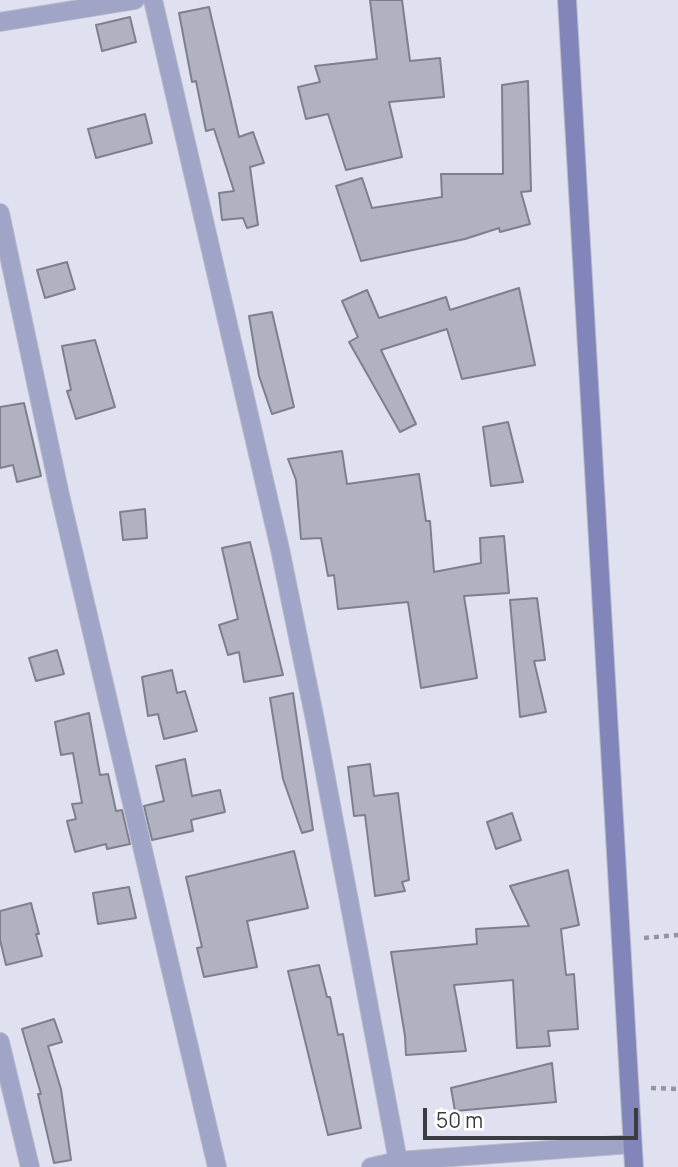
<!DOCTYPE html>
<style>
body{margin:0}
#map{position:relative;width:678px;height:1167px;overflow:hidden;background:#dfe1f1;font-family:Manrope,sans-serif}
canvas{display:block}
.scale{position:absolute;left:423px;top:1108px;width:215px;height:32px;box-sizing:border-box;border:4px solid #3b3b42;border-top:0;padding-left:9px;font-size:21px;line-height:24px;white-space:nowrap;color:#3b3b42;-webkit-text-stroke:5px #fff;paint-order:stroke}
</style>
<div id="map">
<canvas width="678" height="1167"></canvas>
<div class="scale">50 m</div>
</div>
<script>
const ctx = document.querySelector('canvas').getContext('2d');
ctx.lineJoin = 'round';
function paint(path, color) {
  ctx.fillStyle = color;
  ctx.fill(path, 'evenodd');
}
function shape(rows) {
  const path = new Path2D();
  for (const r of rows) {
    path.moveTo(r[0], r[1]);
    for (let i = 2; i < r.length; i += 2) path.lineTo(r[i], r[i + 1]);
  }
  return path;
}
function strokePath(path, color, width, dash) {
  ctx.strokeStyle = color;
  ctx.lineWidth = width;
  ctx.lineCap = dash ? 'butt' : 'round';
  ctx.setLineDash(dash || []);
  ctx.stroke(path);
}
const building = shape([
 [370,0,402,0,410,61,440,58,444,97,389,102,402,157,346,170,328,114,306,119,298,87,320,82,315,66,377,59,370,0],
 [209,7,239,137,253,132,264,163,250,167,258,225,247,228,243,218,222,220,219,193,234,191,214,129,206,131,196,81,192,82,179,13,209,7],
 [130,17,136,42,102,51,96,25,130,17],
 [528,81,531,191,521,192,530,224,500,232,499,228,465,239,361,261,336,186,362,178,372,208,442,197,441,174,503,174,502,85,528,81],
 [145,114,152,143,96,158,88,129,145,114],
 [67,262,75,289,45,298,37,270,67,262],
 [519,288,535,365,462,379,447,329,381,350,416,424,400,432,349,342,358,337,342,301,367,290,379,318,446,297,450,310,519,288],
 [272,312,294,407,272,414,259,376,249,316,272,312],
 [95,340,115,407,76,419,67,391,71,390,62,346,95,340],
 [24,403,41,476,17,482,13,465,0,468,0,407,24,403],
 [508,422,523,482,491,486,483,427,508,422],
 [342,451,347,484,419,474,426,521,430,521,434,572,481,563,480,538,504,536,509,593,464,596,477,678,421,688,408,602,338,609,334,575,328,576,321,538,301,539,296,480,288,459,342,451],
 [145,509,147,538,123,540,120,512,145,509],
 [250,542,283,675,244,682,239,652,228,655,219,625,238,619,222,548,250,542],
 [537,598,545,660,534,661,546,712,520,717,510,600,537,598],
 [57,650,64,674,36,681,29,658,57,650],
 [172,670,177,693,185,691,197,731,164,739,158,714,148,716,142,677,172,670],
 [293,693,313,830,302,833,283,779,270,698,293,693],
 [89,713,100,775,108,774,116,811,122,810,130,844,107,849,106,844,75,852,67,821,76,819,72,804,82,803,73,753,61,755,55,722,89,713],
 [185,759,192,796,220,790,225,812,191,820,193,831,152,840,144,806,164,801,156,766,185,759],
 [370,764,374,796,398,793,409,880,402,882,405,891,375,896,365,815,354,816,348,767,370,764],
 [512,813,521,840,496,849,487,822,512,813],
 [294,851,308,908,247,921,257,967,204,977,197,948,202,947,186,877,294,851],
 [568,870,579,925,561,929,566,975,574,974,578,1029,548,1031,550,1046,517,1048,513,980,454,985,466,1051,406,1055,405,1036,391,952,477,944,476,929,529,926,510,886,568,870],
 [129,887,136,918,98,924,93,893,129,887],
 [31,903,39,934,36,934,42,956,6,965,0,940,0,911,31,903],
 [319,965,327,997,330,997,338,1035,343,1034,361,1128,328,1135,288,971,319,965],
 [54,1019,62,1042,48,1046,61,1089,71,1160,54,1163,38,1094,41,1094,22,1029,54,1019],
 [552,1063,556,1102,455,1111,451,1088,552,1063]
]);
paint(building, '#b0b2c1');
strokePath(building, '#7d7f8e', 2);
const minor = shape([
 [153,0,280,549,315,720,398,1161],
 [0,22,135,0],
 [0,213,60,495,217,1167],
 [0,1042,30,1167],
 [371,1167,398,1161,632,1144]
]);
const secondary = shape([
 [567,0,634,1167]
]);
strokePath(minor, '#bbbcca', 20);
strokePath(secondary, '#bbbcca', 20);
strokePath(shape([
 [644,938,678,935],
 [651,1088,678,1089]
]), '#9495a1', 4.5, [5, 5]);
strokePath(minor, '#a0a4c7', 18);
strokePath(secondary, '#8185b9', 18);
</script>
